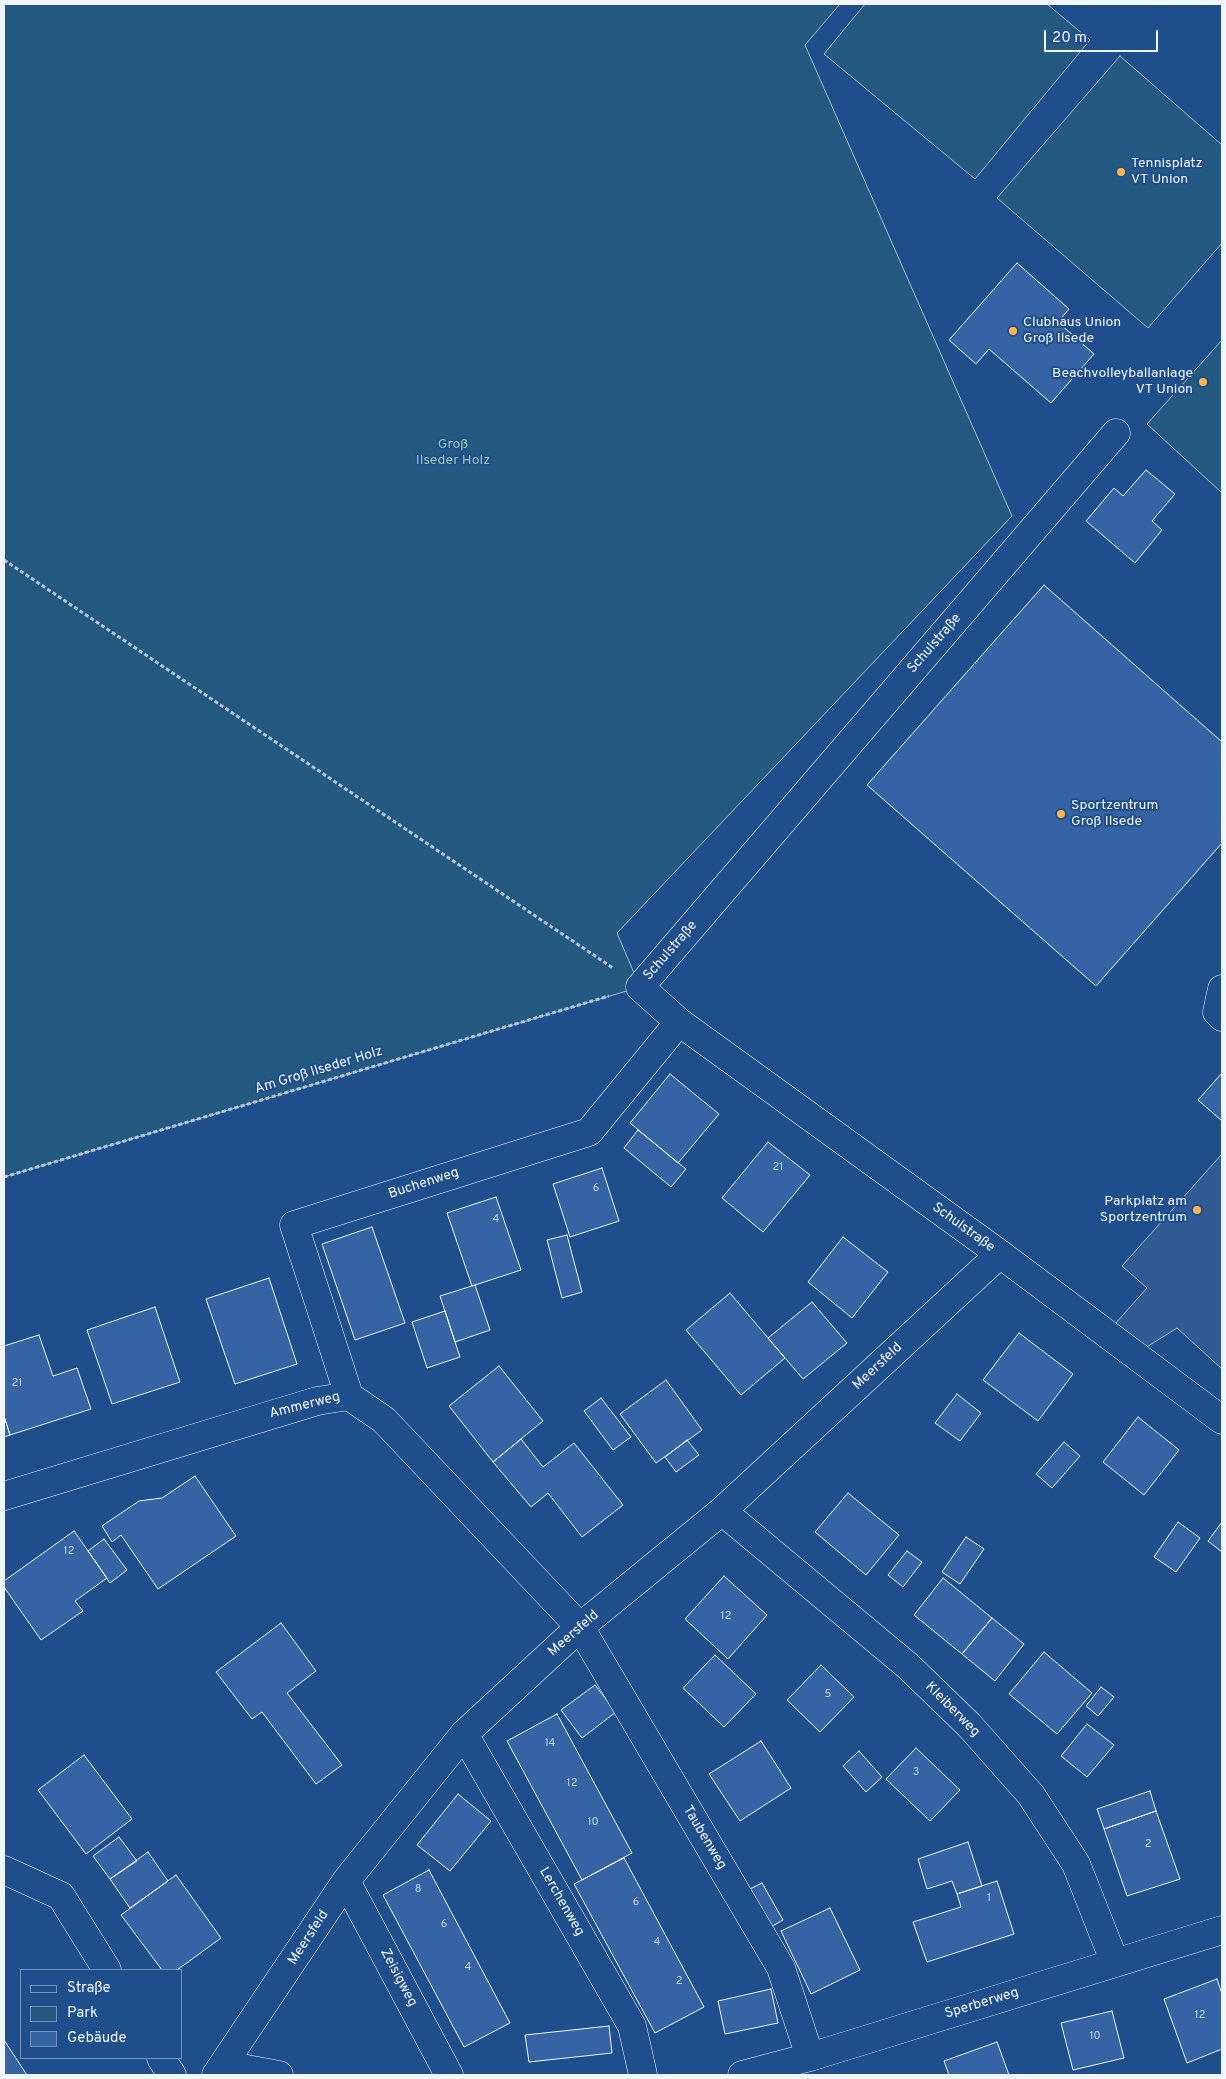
<!DOCTYPE html>
<meta charset="utf-8">
<style>
body{margin:0}
#map{position:relative;width:1226px;height:2079px;overflow:hidden;background:#1f4e8c;font-family:Overpass,sans-serif}
canvas{display:block}
.frame{position:absolute;inset:0;border:5px solid #f2f6ff;pointer-events:none}
.legend{position:absolute;left:20px;top:1969px;width:162px;height:90px;box-sizing:border-box;background:#1f4e8c;border:1px solid #7391ba;margin:0;padding:6px 9px;list-style:none;font-size:15px;color:#f2f6ff}
.legend li{display:flex;align-items:center;gap:10px;height:25px}
.legend b{width:25px;border:1px solid #7391ba}
.scale{position:absolute;left:1044px;top:30px;width:114px;height:22px;box-sizing:border-box;border:2px solid #f2f6ff;border-top:0;padding-left:6px;font-size:15px;line-height:18px;white-space:nowrap;color:#f2f6ff;-webkit-text-stroke:4px #1f4e8c;paint-order:stroke}
</style>
<div id="map">
<canvas width="1226" height="2079"></canvas>
<div class="frame"></div>
<ul class="legend">
<li><b style="height:6px;background:#1f4e8c"></b>Straße</li>
<li><b style="height:14px;background:#245a82"></b>Park</li>
<li><b style="height:14px;background:#3563a3"></b>Gebäude</li>
</ul>
<div class="scale">20 m</div>
</div>
<script>
const ctx = document.querySelector('canvas').getContext('2d');
ctx.lineJoin = 'round';
function paint(path, color) {
  ctx.fillStyle = color;
  ctx.fill(path, 'evenodd');
}
function shape(rows) {
  const path = new Path2D();
  for (const r of rows) {
    path.moveTo(r[0], r[1]);
    for (let i = 2; i < r.length; i += 2) path.lineTo(r[i], r[i + 1]);
  }
  return path;
}
function strokePath(path, color, width, dash) {
  ctx.strokeStyle = color;
  ctx.lineWidth = width;
  ctx.lineCap = dash ? 'butt' : 'round';
  ctx.setLineDash(dash || []);
  ctx.stroke(path);
}
function label(font, color, halo, rows, align = 'center') {
  ctx.font = font + ' Overpass,sans-serif';
  ctx.lineWidth = 4;
  ctx.setLineDash([]);
  ctx.textBaseline = 'middle';
  ctx.strokeStyle = halo;
  ctx.fillStyle = color;
  for (const [text, x, y, turn = 0] of rows) {
    ctx.save();
    ctx.translate(x, y);
    ctx.rotate((+turn || 0) * Math.PI / 180);
    ctx.textAlign = isNaN(turn) ? turn : align;
    if (halo) ctx.strokeText(text, 0, 0);
    ctx.fillText(text, 0, 0);
    ctx.restore();
  }
}
const green = shape([
 [4,4,840,4,805,45,1012,516,617,933,640,987,4,1177,4,4],
 [865,4,1047,4,1090,40,975,179,824,54,865,4],
 [1120,56,1222,145,1222,243,1148,328,997,198,1120,56],
 [1222,340,1222,493,1147,424,1222,340]
]);
paint(green, '#245a82');
strokePath(green, '#a8bbd7', 1);
const parking = shape([
 [1222,1154,1222,1369,1177,1328,1134,1355,1106,1334,1147,1288,1122,1266,1222,1154]
]);
paint(parking, '#305b95');
strokePath(parking, '#a8bbd7', 1);
const building = shape([
 [1017,263,1069,309,1058,322,1094,354,1051,403,989,349,976,364,949,340,1017,263],
 [1146,470,1175,494,1152,521,1162,530,1135,563,1086,521,1114,488,1123,496,1146,470],
 [1044,585,1222,742,1222,843,1096,986,867,785,1044,585],
 [1222,1073,1222,1121,1198,1100,1222,1073],
 [670,1074,719,1114,678,1163,630,1123,670,1074],
 [638,1130,686,1169,671,1187,624,1148,638,1130],
 [768,1142,810,1175,763,1232,722,1198,768,1142],
 [602,1168,619,1221,570,1237,553,1184,602,1168],
 [496,1197,521,1270,472,1286,447,1213,496,1197],
 [372,1227,405,1323,355,1340,322,1244,372,1227],
 [567,1235,582,1292,562,1298,547,1240,567,1235],
 [843,1237,888,1272,852,1318,808,1282,843,1237],
 [269,1278,297,1364,235,1384,206,1299,269,1278],
 [475,1285,490,1330,455,1342,440,1296,475,1285],
 [730,1293,785,1358,741,1395,686,1330,730,1293],
 [812,1302,847,1343,803,1379,768,1338,812,1302],
 [155,1307,180,1382,112,1404,87,1330,155,1307],
 [445,1311,460,1357,427,1368,412,1322,445,1311],
 [1019,1333,1073,1374,1038,1421,983,1380,1019,1333],
 [39,1335,53,1376,77,1368,91,1409,10,1435,4,1416,4,1346,39,1335],
 [499,1366,543,1421,493,1462,449,1406,499,1366],
 [666,1380,702,1430,656,1463,620,1414,666,1380],
 [957,1394,981,1413,960,1441,935,1423,957,1394],
 [601,1398,631,1437,613,1450,584,1411,601,1398],
 [4,1416,10,1435,4,1437,4,1416],
 [1138,1417,1179,1450,1144,1495,1103,1462,1138,1417],
 [521,1439,543,1467,574,1443,623,1505,582,1537,548,1493,531,1507,493,1462,521,1439],
 [687,1440,699,1455,676,1472,665,1457,687,1440],
 [1064,1442,1080,1456,1052,1488,1036,1474,1064,1442],
 [195,1476,236,1536,158,1589,121,1535,112,1542,102,1526,139,1501,162,1498,195,1476],
 [848,1493,899,1535,866,1575,815,1532,848,1493],
 [1178,1522,1200,1538,1176,1572,1154,1557,1178,1522],
 [1222,1522,1222,1552,1208,1541,1222,1522],
 [74,1531,107,1578,75,1601,83,1611,41,1640,4,1587,4,1581,74,1531],
 [966,1537,984,1549,960,1584,942,1572,966,1537],
 [104,1539,127,1570,110,1583,88,1551,104,1539],
 [907,1551,922,1562,903,1587,888,1575,907,1551],
 [724,1576,767,1615,728,1659,685,1619,724,1576],
 [943,1578,992,1618,962,1654,914,1615,943,1578],
 [992,1618,1024,1644,995,1681,962,1654,992,1618],
 [281,1623,316,1671,287,1693,342,1765,316,1784,262,1712,252,1719,216,1672,281,1623],
 [1044,1652,1092,1693,1057,1734,1009,1694,1044,1652],
 [715,1655,756,1694,724,1727,683,1688,715,1655],
 [821,1665,854,1697,820,1732,787,1700,821,1665],
 [595,1685,616,1712,582,1738,561,1710,595,1685],
 [1101,1687,1114,1697,1098,1716,1086,1706,1101,1687],
 [557,1714,632,1853,582,1880,507,1741,557,1714],
 [1087,1724,1114,1745,1087,1777,1061,1756,1087,1724],
 [761,1741,791,1788,740,1821,709,1774,761,1741],
 [916,1748,960,1790,930,1821,886,1779,916,1748],
 [859,1751,882,1777,866,1792,843,1766,859,1751],
 [84,1755,132,1819,86,1854,38,1790,84,1755],
 [1150,1791,1156,1811,1104,1829,1097,1809,1150,1791],
 [458,1794,491,1821,450,1871,417,1845,458,1794],
 [1156,1811,1180,1879,1127,1896,1104,1829,1156,1811],
 [119,1837,137,1861,110,1879,93,1856,119,1837],
 [968,1842,982,1886,957,1894,952,1881,927,1889,918,1859,968,1842],
 [148,1852,168,1881,130,1908,110,1879,148,1852],
 [624,1858,704,2007,655,2033,574,1884,624,1858],
 [429,1870,510,2023,464,2047,383,1895,429,1870],
 [176,1875,221,1938,177,1970,162,1970,121,1915,176,1875],
 [997,1881,1014,1934,927,1962,913,1922,961,1907,957,1894,997,1881],
 [762,1883,783,1920,764,1931,742,1893,762,1883],
 [830,1908,860,1970,811,1994,781,1931,830,1908],
 [1217,1979,1222,1994,1222,2049,1187,2063,1164,1999,1217,1979],
 [771,1989,778,2023,725,2034,718,2001,771,1989],
 [1112,2011,1124,2058,1073,2070,1061,2023,1112,2011],
 [609,2026,612,2053,529,2062,525,2035,609,2026],
 [4,2040,27,2075,4,2075,4,2040],
 [997,2042,1009,2075,949,2075,944,2061,997,2042]
]);
paint(building, '#3563a3');
strokePath(building, '#f2f6ff', 1);
const minor = shape([
 [1116,433,640,987,679,1022,1000,1254,1222,1420],
 [1222,989,1217,1012,1222,1017],
 [349,1396,294,1225,589,1132,679,1022],
 [4,1496,317,1401,349,1396,384,1420,580,1627,781,1968,810,2057],
 [722,1511,908,1666,969,1725,1031,1795,1076,1864,1115,1963],
 [464,1734,632,2026,643,2075],
 [4,1870,61,1896,107,1970],
 [346,1881,449,2075],
 [161,2058,172,2075],
 [225,2065,279,2075],
 [216,2075,346,1881,464,1734,580,1627,722,1511,1000,1254],
 [742,2075,810,2057,1222,1930]
]);
strokePath(minor, '#f2f6ff', 29);
strokePath(shape([
 [4,560,613,968],
 [4,1177,609,996]
]), '#b3c4dc', 3, [4, 2.5]);
strokePath(minor, '#1f4e8c', 28);
for (const [x, y, r, color] of [
 [1121,172,5,"#ffb74d"],
 [1013,331,5,"#ffb74d"],
 [1203,382,5,"#ffb74d"],
 [1061,814,5,"#ffb74d"],
 [1197,1210,5,"#ffb74d"]
]) {
  const dot = new Path2D();
  dot.arc(x, y, r, 0, 2 * Math.PI);
  ctx.fillStyle = color;
  ctx.fill(dot);
  strokePath(dot, '#1f4e8c', 2);
}
label('11px', '#c3d1e8', null, [
 ["21",778,1168],
 ["6",596,1189],
 ["4",496,1220],
 ["21",17,1384],
 ["12",69,1552],
 ["12",726,1617],
 ["5",828,1695],
 ["14",550,1744],
 ["3",916,1773],
 ["12",572,1784],
 ["10",593,1823],
 ["2",1148,1845],
 ["8",418,1890],
 ["1",989,1899],
 ["6",636,1903],
 ["6",444,1925],
 ["4",657,1943],
 ["4",468,1968],
 ["2",679,1982],
 ["12",1200,2016],
 ["10",1095,2037]
]);
label('14px', '#f2f6ff', '#1f4e8c', [
 ["Tennisplatz",1131,164],
 ["VT Union",1131,180],
 ["Clubhaus Union",1023,323],
 ["Groß Ilsede",1023,339],
 ["Beachvolleyballanlage",1193,374,"right"],
 ["VT Union",1193,390,"right"],
 ["Sportzentrum",1071,806],
 ["Groß Ilsede",1071,822],
 ["Parkplatz am",1187,1202,"right"],
 ["Sportzentrum",1187,1218,"right"]
], 'left');
label('14px', '#97c8a6', '#1f4e8c', [
 ["Groß",453,445],
 ["Ilseder Holz",453,461]
]);
label('14px', '#f2f6ff', '#1f4e8c', [
 ["Schulstraße",935,644,-49],
 ["Schulstraße",671,951,-49],
 ["Am Groß Ilseder Holz",319,1071,-17],
 ["Buchenweg",424,1184,-18],
 ["Schulstraße",963,1228,36],
 ["Meersfeld",878,1367,-43],
 ["Ammerweg",305,1406,-14],
 ["Meersfeld",574,1634,-41],
 ["Kleiberweg",952,1710,45],
 ["Taubenweg",704,1838,59],
 ["Lerchenweg",561,1902,60],
 ["Meersfeld",309,1938,-57],
 ["Zeisigweg",398,1978,62],
 ["Sperberweg",982,2004,-17]
]);
</script>
